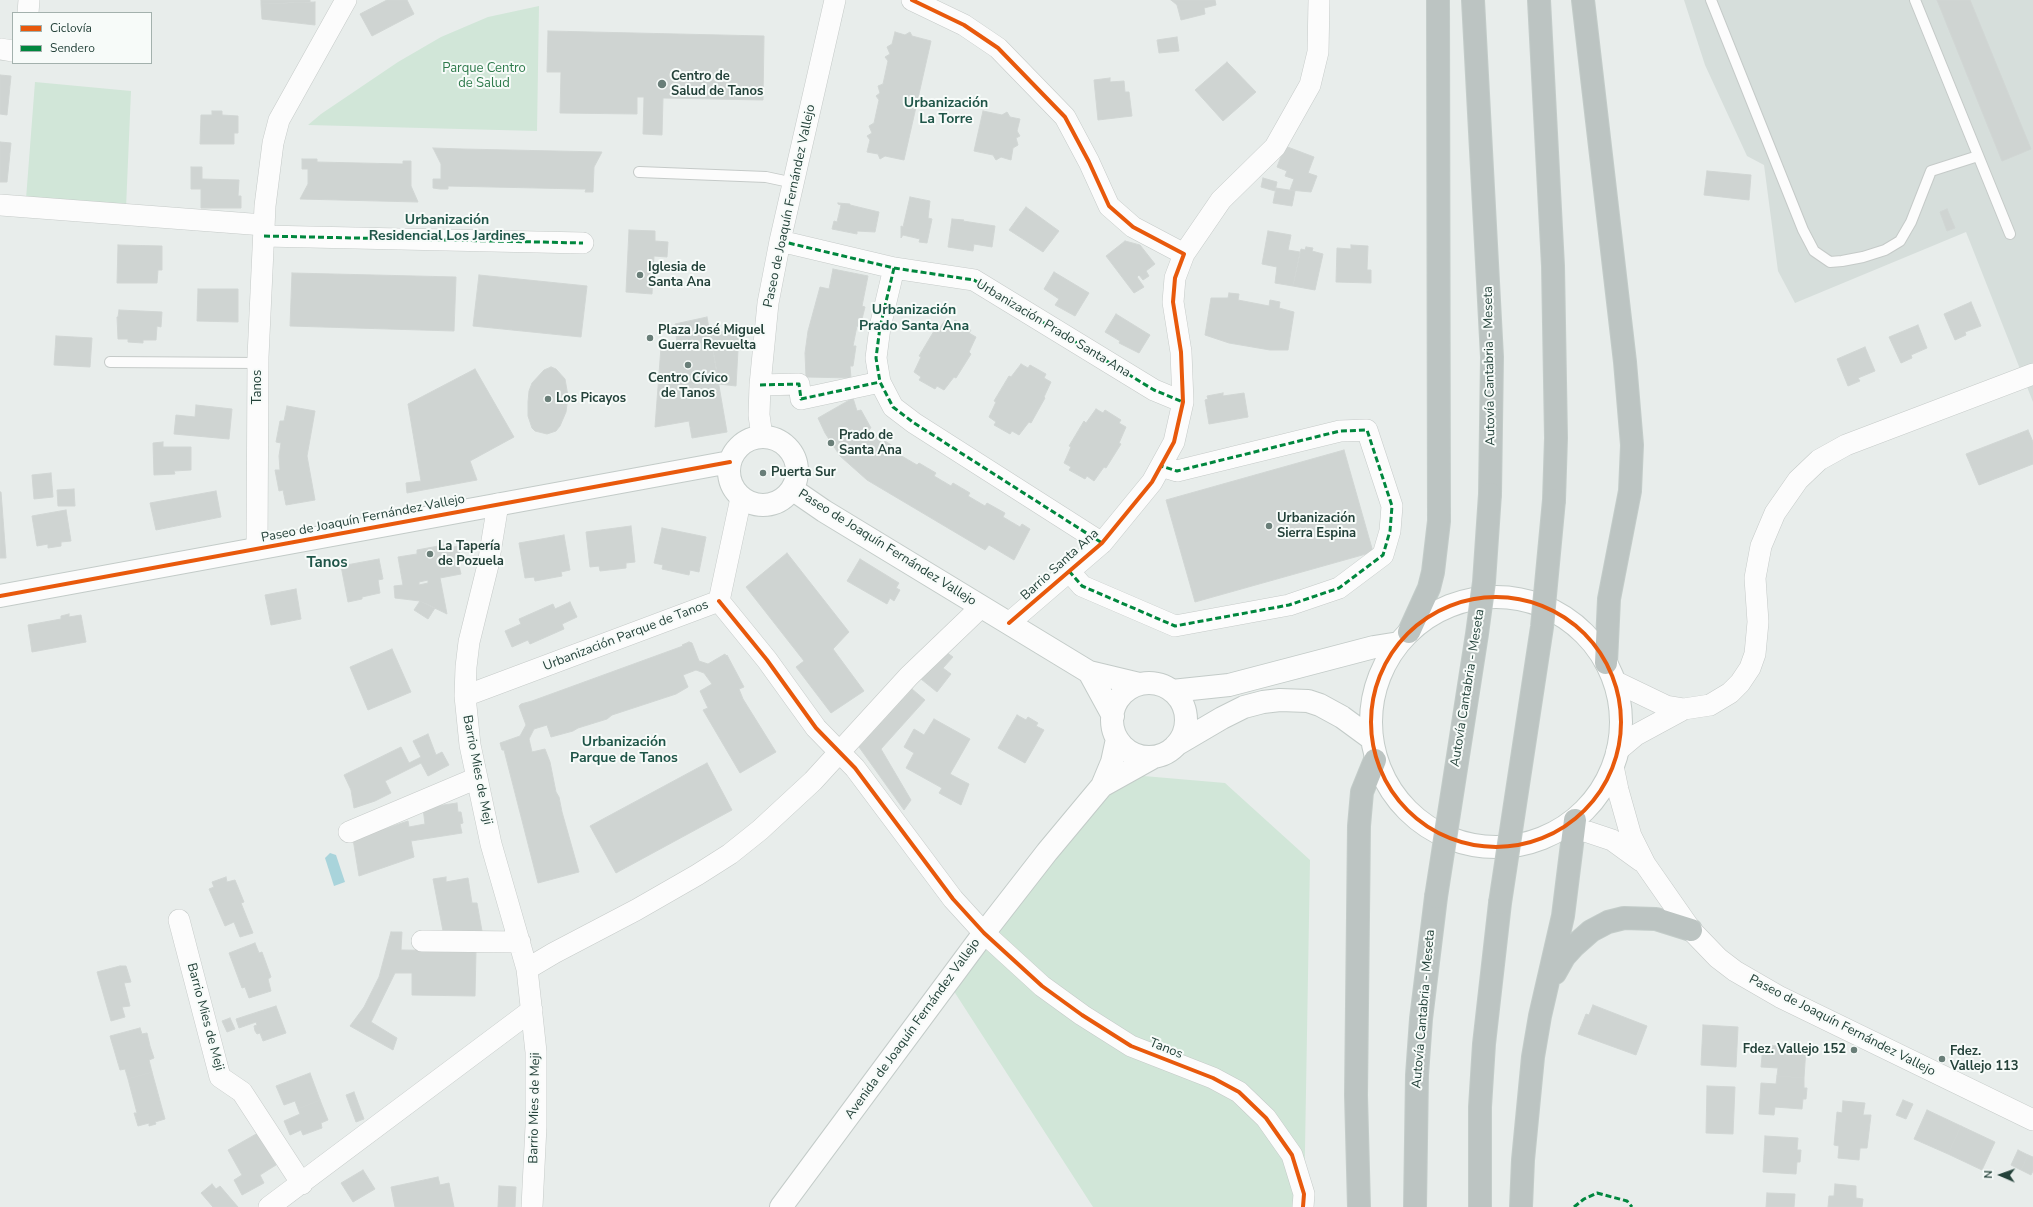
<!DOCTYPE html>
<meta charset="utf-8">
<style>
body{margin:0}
#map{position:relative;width:2033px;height:1207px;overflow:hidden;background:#e8edeb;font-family:"Nunito Sans",sans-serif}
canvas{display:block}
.legend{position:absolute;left:12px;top:12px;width:140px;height:52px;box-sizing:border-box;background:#f7fbf9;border:1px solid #a3b1ad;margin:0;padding:5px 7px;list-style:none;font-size:12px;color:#24423a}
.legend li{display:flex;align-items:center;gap:8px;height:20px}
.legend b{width:20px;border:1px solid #a3b1ad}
.north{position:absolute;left:1981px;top:1155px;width:40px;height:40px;-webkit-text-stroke:3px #f7fbf9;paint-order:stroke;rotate:272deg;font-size:11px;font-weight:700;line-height:16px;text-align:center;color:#24423a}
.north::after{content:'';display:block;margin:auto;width:14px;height:18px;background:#24423a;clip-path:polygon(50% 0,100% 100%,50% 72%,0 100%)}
</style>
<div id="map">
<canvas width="2033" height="1207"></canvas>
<ul class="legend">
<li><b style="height:5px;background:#e8590c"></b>Ciclovía</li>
<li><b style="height:5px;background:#00873e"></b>Sendero</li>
</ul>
<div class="north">N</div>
</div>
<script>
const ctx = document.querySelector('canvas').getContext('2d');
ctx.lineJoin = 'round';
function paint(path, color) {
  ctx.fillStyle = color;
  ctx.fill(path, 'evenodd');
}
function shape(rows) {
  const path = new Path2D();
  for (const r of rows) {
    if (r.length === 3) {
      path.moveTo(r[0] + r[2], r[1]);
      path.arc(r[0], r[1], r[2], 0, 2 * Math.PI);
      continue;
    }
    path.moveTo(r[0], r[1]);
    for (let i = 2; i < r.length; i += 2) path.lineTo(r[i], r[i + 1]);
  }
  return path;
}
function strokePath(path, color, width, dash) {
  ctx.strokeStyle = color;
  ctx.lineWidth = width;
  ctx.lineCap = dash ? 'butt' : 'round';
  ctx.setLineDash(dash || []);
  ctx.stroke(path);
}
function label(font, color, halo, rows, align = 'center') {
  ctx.font = font + ' "Nunito Sans",sans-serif';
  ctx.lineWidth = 4;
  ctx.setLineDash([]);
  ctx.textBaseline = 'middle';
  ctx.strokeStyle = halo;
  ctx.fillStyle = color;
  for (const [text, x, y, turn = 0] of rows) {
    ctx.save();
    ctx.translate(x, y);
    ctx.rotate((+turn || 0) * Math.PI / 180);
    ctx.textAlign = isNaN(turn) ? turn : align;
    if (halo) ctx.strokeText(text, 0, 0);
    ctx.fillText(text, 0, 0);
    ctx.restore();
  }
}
paint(shape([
 [1684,0,2033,0,2033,402,1966,232,1795,303,1778,271,1764,165,1747,156,1705,65]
]), '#d6dedb');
paint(shape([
 [539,6,537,131,308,125,321,114,398,62,441,37,488,17],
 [35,82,131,91,126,208,26,199],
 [1132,775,1225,783,1310,860,1304,1207,1093,1207,948,982,1047,852]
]), '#d1e6d8');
paint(shape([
 [330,853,336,855,345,882,334,886,325,858]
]), '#a9d4db');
const building = shape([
 [261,0,310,0,310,2,261,4,261,0],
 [387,0,407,0,414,14,372,36,360,14,387,0],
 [1171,0,1215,0,1216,5,1204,8,1205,14,1181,20,1177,5,1171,0],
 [1937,0,1970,0,2031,149,2002,161,1937,0],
 [315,2,315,25,262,19,261,4,315,2],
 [548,31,764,36,763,100,663,98,662,135,643,134,644,97,637,97,637,114,560,113,561,72,547,72,548,31],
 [895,32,905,35,910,32,912,36,931,41,904,160,885,156,880,159,878,154,867,152,870,140,867,136,872,133,869,126,874,123,879,100,876,96,880,93,878,86,883,84,888,61,885,57,890,54,887,47,892,44,895,32],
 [1177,37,1179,51,1159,53,1157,40,1177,37],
 [1227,62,1256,92,1223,121,1195,90,1227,62],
 [0,75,11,76,7,115,0,114,0,75],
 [1110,78,1110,82,1124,81,1125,92,1129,92,1132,116,1098,120,1094,80,1110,78],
 [212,111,222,111,222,115,238,116,238,133,234,133,234,144,200,144,201,115,212,115,212,111],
 [983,111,1002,115,1007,112,1010,117,1020,119,1017,131,1020,136,1016,138,1018,145,1013,148,1011,160,1001,157,996,160,993,155,974,151,983,111],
 [0,142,11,143,7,182,0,182,0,142],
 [1285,146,1314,157,1308,173,1317,176,1311,192,1290,190,1294,179,1285,176,1287,171,1277,167,1285,146],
 [433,148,463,149,602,152,594,167,593,192,585,192,586,189,581,189,448,186,448,189,440,189,433,188,433,179,441,179,441,164,433,148],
 [302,159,317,159,317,162,403,164,403,161,411,161,411,186,418,202,300,199,308,184,308,169,302,169,302,159],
 [191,167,202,167,202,179,239,180,238,196,241,196,241,208,201,208,201,189,191,189,191,167],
 [1707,171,1751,175,1749,200,1704,195,1707,171],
 [1263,178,1277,182,1275,191,1261,187,1263,178],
 [1276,188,1295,191,1292,206,1273,203,1276,188],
 [910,197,930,201,928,218,932,219,927,243,919,242,920,239,903,235,901,238,901,226,903,227,910,197],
 [838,203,850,204,850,205,879,212,875,232,857,231,857,234,832,229,834,221,837,222,841,205,838,204,838,203],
 [1026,207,1059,231,1043,252,1009,230,1026,207],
 [1947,209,1955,228,1947,231,1940,212,1947,209],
 [952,219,964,220,963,221,995,226,992,247,974,244,973,251,948,247,952,219],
 [629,230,655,231,655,241,668,242,667,257,654,256,652,294,626,292,629,230],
 [1268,231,1291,235,1288,250,1300,252,1293,286,1275,283,1277,267,1262,264,1268,231],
 [1125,241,1140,245,1155,264,1146,271,1149,276,1143,280,1139,275,1137,277,1144,287,1134,293,1106,256,1125,241],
 [118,245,162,246,162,270,158,270,157,283,117,283,118,245],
 [1351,245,1368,246,1367,270,1371,270,1371,283,1336,282,1337,248,1351,249,1351,245],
 [1306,247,1313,248,1312,251,1323,254,1315,290,1293,286,1301,249,1305,250,1306,247],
 [833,269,868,276,862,306,865,307,860,327,857,326,853,346,856,346,853,366,850,366,851,378,806,377,805,353,808,331,820,287,829,289,833,269],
 [1054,272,1089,293,1075,316,1055,305,1059,299,1044,289,1054,272],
 [292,273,456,277,454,331,290,326,292,273],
 [479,275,587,286,581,337,473,326,479,275],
 [198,289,238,289,238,322,197,321,198,289],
 [1229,293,1239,294,1238,300,1269,306,1270,300,1280,302,1279,308,1294,312,1288,350,1270,350,1229,343,1205,335,1211,298,1228,298,1229,293],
 [1971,302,1981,326,1965,332,1966,335,1955,340,1944,314,1971,302],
 [119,310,162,312,161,327,157,326,156,340,143,340,143,343,128,342,128,339,118,339,117,317,118,317,119,310],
 [1116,314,1150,335,1139,353,1119,343,1120,341,1105,332,1116,314],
 [707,317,727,432,692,438,689,421,655,427,661,347,677,344,675,324,707,317],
 [946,319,953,323,955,320,971,330,969,333,976,337,969,352,971,354,956,378,954,377,944,390,937,386,935,389,919,380,921,377,914,372,921,357,919,356,934,331,936,333,946,319],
 [1918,325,1927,348,1911,355,1912,358,1901,363,1889,337,1918,325],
 [710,331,739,332,736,386,719,384,710,331],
 [56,336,92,338,90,367,54,365,56,336],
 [1865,347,1875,371,1858,378,1860,381,1848,386,1837,359,1865,347],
 [1021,364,1028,368,1030,365,1046,374,1044,378,1051,382,1044,397,1045,398,1031,423,1029,422,1019,435,1012,431,1010,434,994,425,996,422,989,417,996,402,994,401,1009,376,1011,377,1021,364],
 [551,367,556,369,565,379,568,396,566,412,560,426,556,431,547,434,535,431,532,428,528,416,528,402,529,391,532,383,544,370,551,367],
 [475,369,514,437,470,461,477,480,407,493,406,483,421,481,408,404,475,369],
 [1223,393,1223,396,1244,393,1248,417,1209,424,1205,400,1208,399,1207,396,1223,393],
 [853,398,857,411,861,410,871,428,869,429,883,444,885,441,902,452,900,455,917,465,919,463,936,473,934,476,951,486,953,483,970,493,968,496,985,506,987,503,1005,513,1003,517,1020,527,1022,524,1030,529,1014,560,989,545,985,550,867,480,840,456,825,433,818,418,853,398],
 [196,405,232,409,229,439,174,434,176,415,195,417,196,405],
 [287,406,315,411,307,456,315,500,286,505,283,490,279,491,275,470,280,470,279,456,281,443,276,442,280,421,284,421,287,406],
 [1096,409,1103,413,1105,410,1121,420,1119,423,1126,427,1119,443,1121,444,1106,468,1104,467,1094,481,1087,476,1085,479,1069,470,1071,467,1064,463,1071,447,1069,446,1084,421,1086,423,1096,409],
 [2028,430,2033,442,2033,464,1979,485,1966,454,2028,430],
 [163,442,163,447,191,447,191,470,174,471,175,474,154,475,153,443,163,442],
 [1344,450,1373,552,1195,602,1166,500,1344,450],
 [51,473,53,497,34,499,32,475,51,473],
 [74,489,75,506,58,506,57,490,74,489],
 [216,491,221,517,156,530,150,503,216,491],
 [0,492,1,492,6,558,0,558,0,492],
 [66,510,71,541,61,542,61,546,48,548,48,544,37,546,32,516,66,510],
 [631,526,635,562,626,563,626,568,600,571,599,566,590,567,586,532,631,526],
 [662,528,706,537,699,572,690,570,689,575,662,569,663,565,654,563,662,528],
 [564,535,570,570,561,572,562,576,535,581,534,577,525,578,519,543,564,535],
 [449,544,449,548,458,546,461,561,458,562,461,574,440,578,447,614,420,601,395,598,394,586,403,585,398,557,417,554,417,550,449,544],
 [428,580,428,583,419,585,419,582,428,580],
 [787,553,849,632,833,649,864,691,831,713,796,667,804,661,746,587,787,553],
 [379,559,383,579,378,580,380,593,362,597,362,599,348,602,341,566,379,559],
 [860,559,899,583,896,588,900,590,894,601,890,598,887,604,847,581,860,559],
 [296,589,301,619,271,625,265,595,296,589],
 [420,601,435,608,428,619,414,610,420,601],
 [570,602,577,617,562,624,564,629,530,644,528,640,512,647,505,631,521,624,519,619,553,604,555,609,570,602],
 [69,614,69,617,81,615,86,642,32,652,28,625,61,619,61,616,69,614],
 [689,642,692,643,699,661,708,664,725,654,726,656,727,655,744,687,739,689,743,699,776,752,740,773,703,710,708,708,700,691,712,684,704,673,696,670,683,675,688,687,676,694,612,715,607,719,578,728,573,731,551,737,547,725,534,729,529,739,532,752,545,749,550,762,556,792,559,797,562,812,579,872,538,883,504,750,502,750,500,743,520,736,526,725,519,706,521,704,532,701,683,646,682,645,689,642],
 [392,649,411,692,368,710,350,667,392,649],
 [946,652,953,657,943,668,951,674,937,692,921,679,946,652],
 [912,689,925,700,881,749,911,800,904,810,859,747,912,689],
 [1017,715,1026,720,1028,717,1038,723,1036,726,1044,730,1025,763,998,748,1017,715],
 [934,719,970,739,950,774,969,784,961,805,939,793,942,788,906,768,914,753,904,747,914,729,924,735,934,719],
 [428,734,436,755,442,752,449,765,428,776,421,763,385,781,391,793,375,801,354,808,351,790,344,775,401,747,409,763,421,757,413,741,428,734],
 [707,763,732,810,616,873,590,826,707,763],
 [457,803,458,812,461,812,463,823,460,824,462,833,411,841,414,857,359,876,353,839,408,821,409,827,425,824,423,808,457,803],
 [226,877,227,882,235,880,244,902,241,903,253,933,240,937,234,922,225,926,209,889,214,887,212,882,226,877],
 [446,877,446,882,468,878,472,903,477,903,482,931,443,931,433,879,446,877],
 [391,932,402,932,401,950,476,951,475,996,412,995,412,973,395,973,371,1022,397,1038,393,1050,350,1026,364,1007,379,977,391,932],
 [255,943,259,953,262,952,271,977,268,979,271,991,249,998,245,987,242,988,229,953,255,943],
 [120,966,126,966,131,982,124,983,130,1006,122,1007,125,1017,111,1021,97,972,120,966],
 [1593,1005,1647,1026,1636,1055,1578,1034,1586,1014,1589,1015,1593,1005],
 [276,1006,286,1033,263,1041,260,1033,257,1034,255,1031,254,1026,257,1025,256,1022,239,1028,236,1019,276,1006],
 [230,1018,235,1029,227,1032,222,1021,230,1018],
 [1703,1025,1738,1027,1736,1067,1701,1065,1703,1025],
 [140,1028,142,1034,147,1033,150,1046,154,1058,149,1060,152,1072,128,1079,125,1069,120,1070,110,1036,140,1028],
 [1763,1045,1806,1048,1804,1078,1777,1076,1778,1068,1761,1067,1763,1045],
 [152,1072,165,1119,155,1122,156,1124,149,1126,149,1123,138,1126,134,1113,137,1113,128,1079,152,1072],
 [310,1073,320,1100,298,1109,295,1101,284,1105,276,1086,310,1073],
 [1777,1076,1804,1078,1804,1088,1807,1088,1806,1099,1803,1099,1802,1109,1775,1107,1774,1115,1759,1114,1761,1083,1776,1084,1777,1076],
 [1707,1086,1735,1087,1733,1134,1706,1133,1707,1086],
 [354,1092,364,1119,356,1122,346,1095,354,1092],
 [320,1100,328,1120,321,1123,322,1128,303,1135,301,1130,290,1135,284,1121,300,1114,298,1109,320,1100],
 [1903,1100,1913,1104,1906,1119,1896,1115,1903,1100],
 [1843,1101,1865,1103,1863,1115,1871,1115,1867,1148,1860,1148,1859,1160,1838,1158,1839,1146,1834,1145,1837,1112,1842,1113,1843,1101],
 [1927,1110,1961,1126,1948,1154,1914,1139,1927,1110],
 [1961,1126,1995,1142,1982,1170,1948,1154,1961,1126],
 [258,1133,276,1165,260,1175,264,1183,242,1195,234,1180,242,1175,228,1150,258,1133],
 [1765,1136,1798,1138,1797,1150,1801,1150,1800,1162,1797,1162,1796,1174,1763,1172,1765,1136],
 [2018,1150,2028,1155,2021,1170,2011,1165,2018,1150],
 [2028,1155,2033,1157,2033,1171,2031,1175,2021,1170,2028,1155],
 [363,1170,375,1189,353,1202,341,1183,363,1170],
 [438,1177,440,1185,449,1183,454,1207,395,1207,391,1187,438,1177],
 [212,1184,216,1189,220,1186,238,1207,213,1207,201,1193,212,1184],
 [1835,1184,1856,1186,1856,1198,1863,1199,1862,1207,1828,1207,1829,1196,1834,1196,1835,1184],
 [499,1186,516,1187,515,1207,498,1207,499,1186],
 [1767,1193,1795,1194,1794,1207,1766,1207,1767,1193]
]);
paint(building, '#cfd4d2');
strokePath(building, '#d1d6d4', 1);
const lane = shape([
 [1711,0,1803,230,1814,251,1830,262,1842,261,1863,257,1885,250,1900,241,1911,222,1931,171,1978,156],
 [1915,0,2010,234],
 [639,172,766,177,794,183],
 [110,362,258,363]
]);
const street = shape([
 [912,0,964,25,998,48,1065,117,1089,162,1109,206,1133,227,1184,254,1175,278,1173,302,1181,352,1183,402,1174,442,1152,482,1102,543,1009,623],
 [28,13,29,0],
 [0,49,13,51],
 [0,205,264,225],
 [264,236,583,243],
 [780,241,894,268,974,280,1154,390,1183,402],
 [1184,254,1221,200,1275,147,1310,85,1318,52,1319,0],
 [894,268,880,327,876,358,880,382,893,407,914,423,1102,543],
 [760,385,799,384,801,399,880,382],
 [762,437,759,415,760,385,768,303,780,241,835,0],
 [498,504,488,565,469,642,466,667,465,696,470,745,491,844,527,969,536,1052,536,1126,532,1207],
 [257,549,258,357,265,206,273,143,279,120,346,0],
 [1069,571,1082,586,1175,626,1289,605,1339,588,1383,555,1390,531,1392,506,1367,430,1340,431,1177,471,1161,466],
 [719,601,767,660,816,728,855,768,953,899,984,933,1042,986,1082,1015,1131,1046,1213,1078,1239,1092,1266,1118,1292,1155,1304,1194,1303,1207],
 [719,601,741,498],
 [1614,681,1666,706,1684,709,1710,705,1730,693,1740,683,1750,668,1755,654,1758,622,1755,578,1761,546,1775,513,1798,480,1819,460,1846,445,2033,374],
 [465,696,719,601],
 [1617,751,1636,735,1684,709],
 [1613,766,1618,790,1631,836,1645,864,1691,930,1718,958,1735,971,1780,997,2033,1120],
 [1563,828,1588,832,1612,840,1641,861],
 [349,832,477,778],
 [179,920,220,1077,242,1092,302,1184],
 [422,941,520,942],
 [527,969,554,953,636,910,697,875,730,854,760,830,813,781,909,676,981,607],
 [269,1207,532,1010]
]);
const secondary = shape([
 [763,471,34],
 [792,489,824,511,1089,672,1139,684],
 [0,596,730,462],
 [1496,722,125],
 [1089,672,1113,716],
 [1149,720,37],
 [1172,691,1229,685,1374,647,1399,643],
 [1176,745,1222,718,1244,707,1263,702,1280,700,1308,701,1320,705,1342,717,1372,739],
 [1102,786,1154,757],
 [781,1207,984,933,1047,852,1102,786,1112,762,1117,739]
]);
const highway = shape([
 [1473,0,1492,357,1490,494],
 [1539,0,1553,266,1556,438,1554,500],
 [1583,0,1625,362,1632,445,1630,491,1609,599,1606,663],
 [1409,632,1429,588,1433,572,1439,521,1438,0],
 [1555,973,1564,957,1574,946,1591,931,1608,922,1624,918,1656,919,1691,930],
 [1359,1207,1356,1095,1359,826,1362,792,1375,760],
 [1415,1207,1417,1075,1421,1019,1436,897],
 [1480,1207,1480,1107,1484,1044,1500,903],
 [1521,1207,1523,1160,1533,1057,1540,1016,1563,916,1575,820]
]);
strokePath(lane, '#c5cac8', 12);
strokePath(street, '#c5cac8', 22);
strokePath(secondary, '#c3cbc8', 24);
strokePath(highway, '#c3ccc9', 24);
strokePath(lane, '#fcfcfc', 10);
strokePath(street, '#fcfcfc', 21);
strokePath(secondary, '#fcfcfc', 22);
strokePath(highway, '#bcc4c2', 22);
const highwayBridge = shape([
 [1436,897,1477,634,1484,582,1490,494],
 [1500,903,1542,627,1554,500]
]);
strokePath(highwayBridge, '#c3ccc9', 24, []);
strokePath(highwayBridge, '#bcc4c2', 22);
strokePath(shape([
 [264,236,583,243],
 [780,241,894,268,974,280,1154,390,1183,402],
 [894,268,880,327,876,358,880,382,893,407,914,423,1102,543],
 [760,385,799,384,801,399,880,382],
 [1069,571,1082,586,1175,626,1289,605,1339,588,1383,555,1390,531,1392,506,1367,430,1340,431,1177,471,1161,466],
 [1574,1207,1584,1199,1597,1193,1627,1201,1632,1207]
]), '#00873e', 3, [6, 3]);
strokePath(shape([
 [912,0,964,25,998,48,1065,117,1089,162,1109,206,1133,227,1184,254,1175,278,1173,302,1181,352,1183,402,1174,442,1152,482,1102,543,1009,623],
 [0,596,730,462],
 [1496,722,125],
 [719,601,767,660,816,728,855,768,953,899,984,933,1042,986,1082,1015,1131,1046,1213,1078,1239,1092,1266,1118,1292,1155,1304,1194,1303,1207]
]), '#e8590c', 4);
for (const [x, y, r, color] of [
 [662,84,5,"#697e78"],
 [640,275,4,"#697e78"],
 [650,338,4,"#697e78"],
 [688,365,4,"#697e78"],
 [548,399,4,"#697e78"],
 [831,443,4,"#697e78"],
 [763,473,4,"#697e78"],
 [1269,526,4,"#697e78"],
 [430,554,4,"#697e78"],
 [1854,1050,4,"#697e78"],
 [1942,1059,4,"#697e78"]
]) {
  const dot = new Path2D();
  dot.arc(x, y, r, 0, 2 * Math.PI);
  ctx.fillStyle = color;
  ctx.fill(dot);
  strokePath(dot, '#f7fbf9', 1.5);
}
label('13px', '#2d7a4b', '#f7fbf9', [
 ["Parque Centro",484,69],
 ["de Salud",484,84]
]);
label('bold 13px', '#24423a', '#f7fbf9', [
 ["Centro de",671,77],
 ["Salud de Tanos",671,92],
 ["Iglesia de",648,268],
 ["Santa Ana",648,283],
 ["Plaza José Miguel",658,331],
 ["Guerra Revuelta",658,346],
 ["Centro Cívico",688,379,"center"],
 ["de Tanos",688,394,"center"],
 ["Los Picayos",556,399],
 ["Prado de",839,436],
 ["Santa Ana",839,451],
 ["Puerta Sur",771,473],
 ["Urbanización",1277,519],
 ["Sierra Espina",1277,534],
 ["La Tapería",438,547],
 ["de Pozuela",438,562],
 ["Fdez. Vallejo 152",1846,1050,"right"],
 ["Fdez.",1950,1052],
 ["Vallejo 113",1950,1067]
], 'left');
label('13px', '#24423a', '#f7fbf9', [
 ["Paseo de Joaquín Fernández Vallejo",790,206,-78],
 ["Urbanización Prado Santa Ana",1053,329,31],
 ["Autovía Cantabria - Meseta",1490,366,-91],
 ["Tanos",258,387,-90],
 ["Paseo de Joaquín Fernández Vallejo",363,519,-11],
 ["Paseo de Joaquín Fernández Vallejo",887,548,32],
 ["Barrio Santa Ana",1060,565,-42],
 ["Urbanización Parque de Tanos",626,636,-21],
 ["Autovía Cantabria - Meseta",1468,688,-81],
 ["Barrio Mies de Meji",477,770,79],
 ["Autovía Cantabria - Meseta",1424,1009,-85],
 ["Barrio Mies de Meji",205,1017,75],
 ["Paseo de Joaquín Fernández Vallejo",1842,1026,27],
 ["Avenida de Joaquín Fernández Vallejo",913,1029,-54],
 ["Tanos",1166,1049,22],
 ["Barrio Mies de Meji",535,1108,-89]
]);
label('bold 14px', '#1f5548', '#f7fbf9', [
 ["Urbanización",946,104],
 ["La Torre",946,120],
 ["Urbanización",447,221],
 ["Residencial Los Jardines",447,237],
 ["Urbanización",914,311],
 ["Prado Santa Ana",914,327],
 ["Urbanización",624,743],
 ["Parque de Tanos",624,759]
]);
label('bold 15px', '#1f5548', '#f7fbf9', [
 ["Tanos",327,563]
]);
</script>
